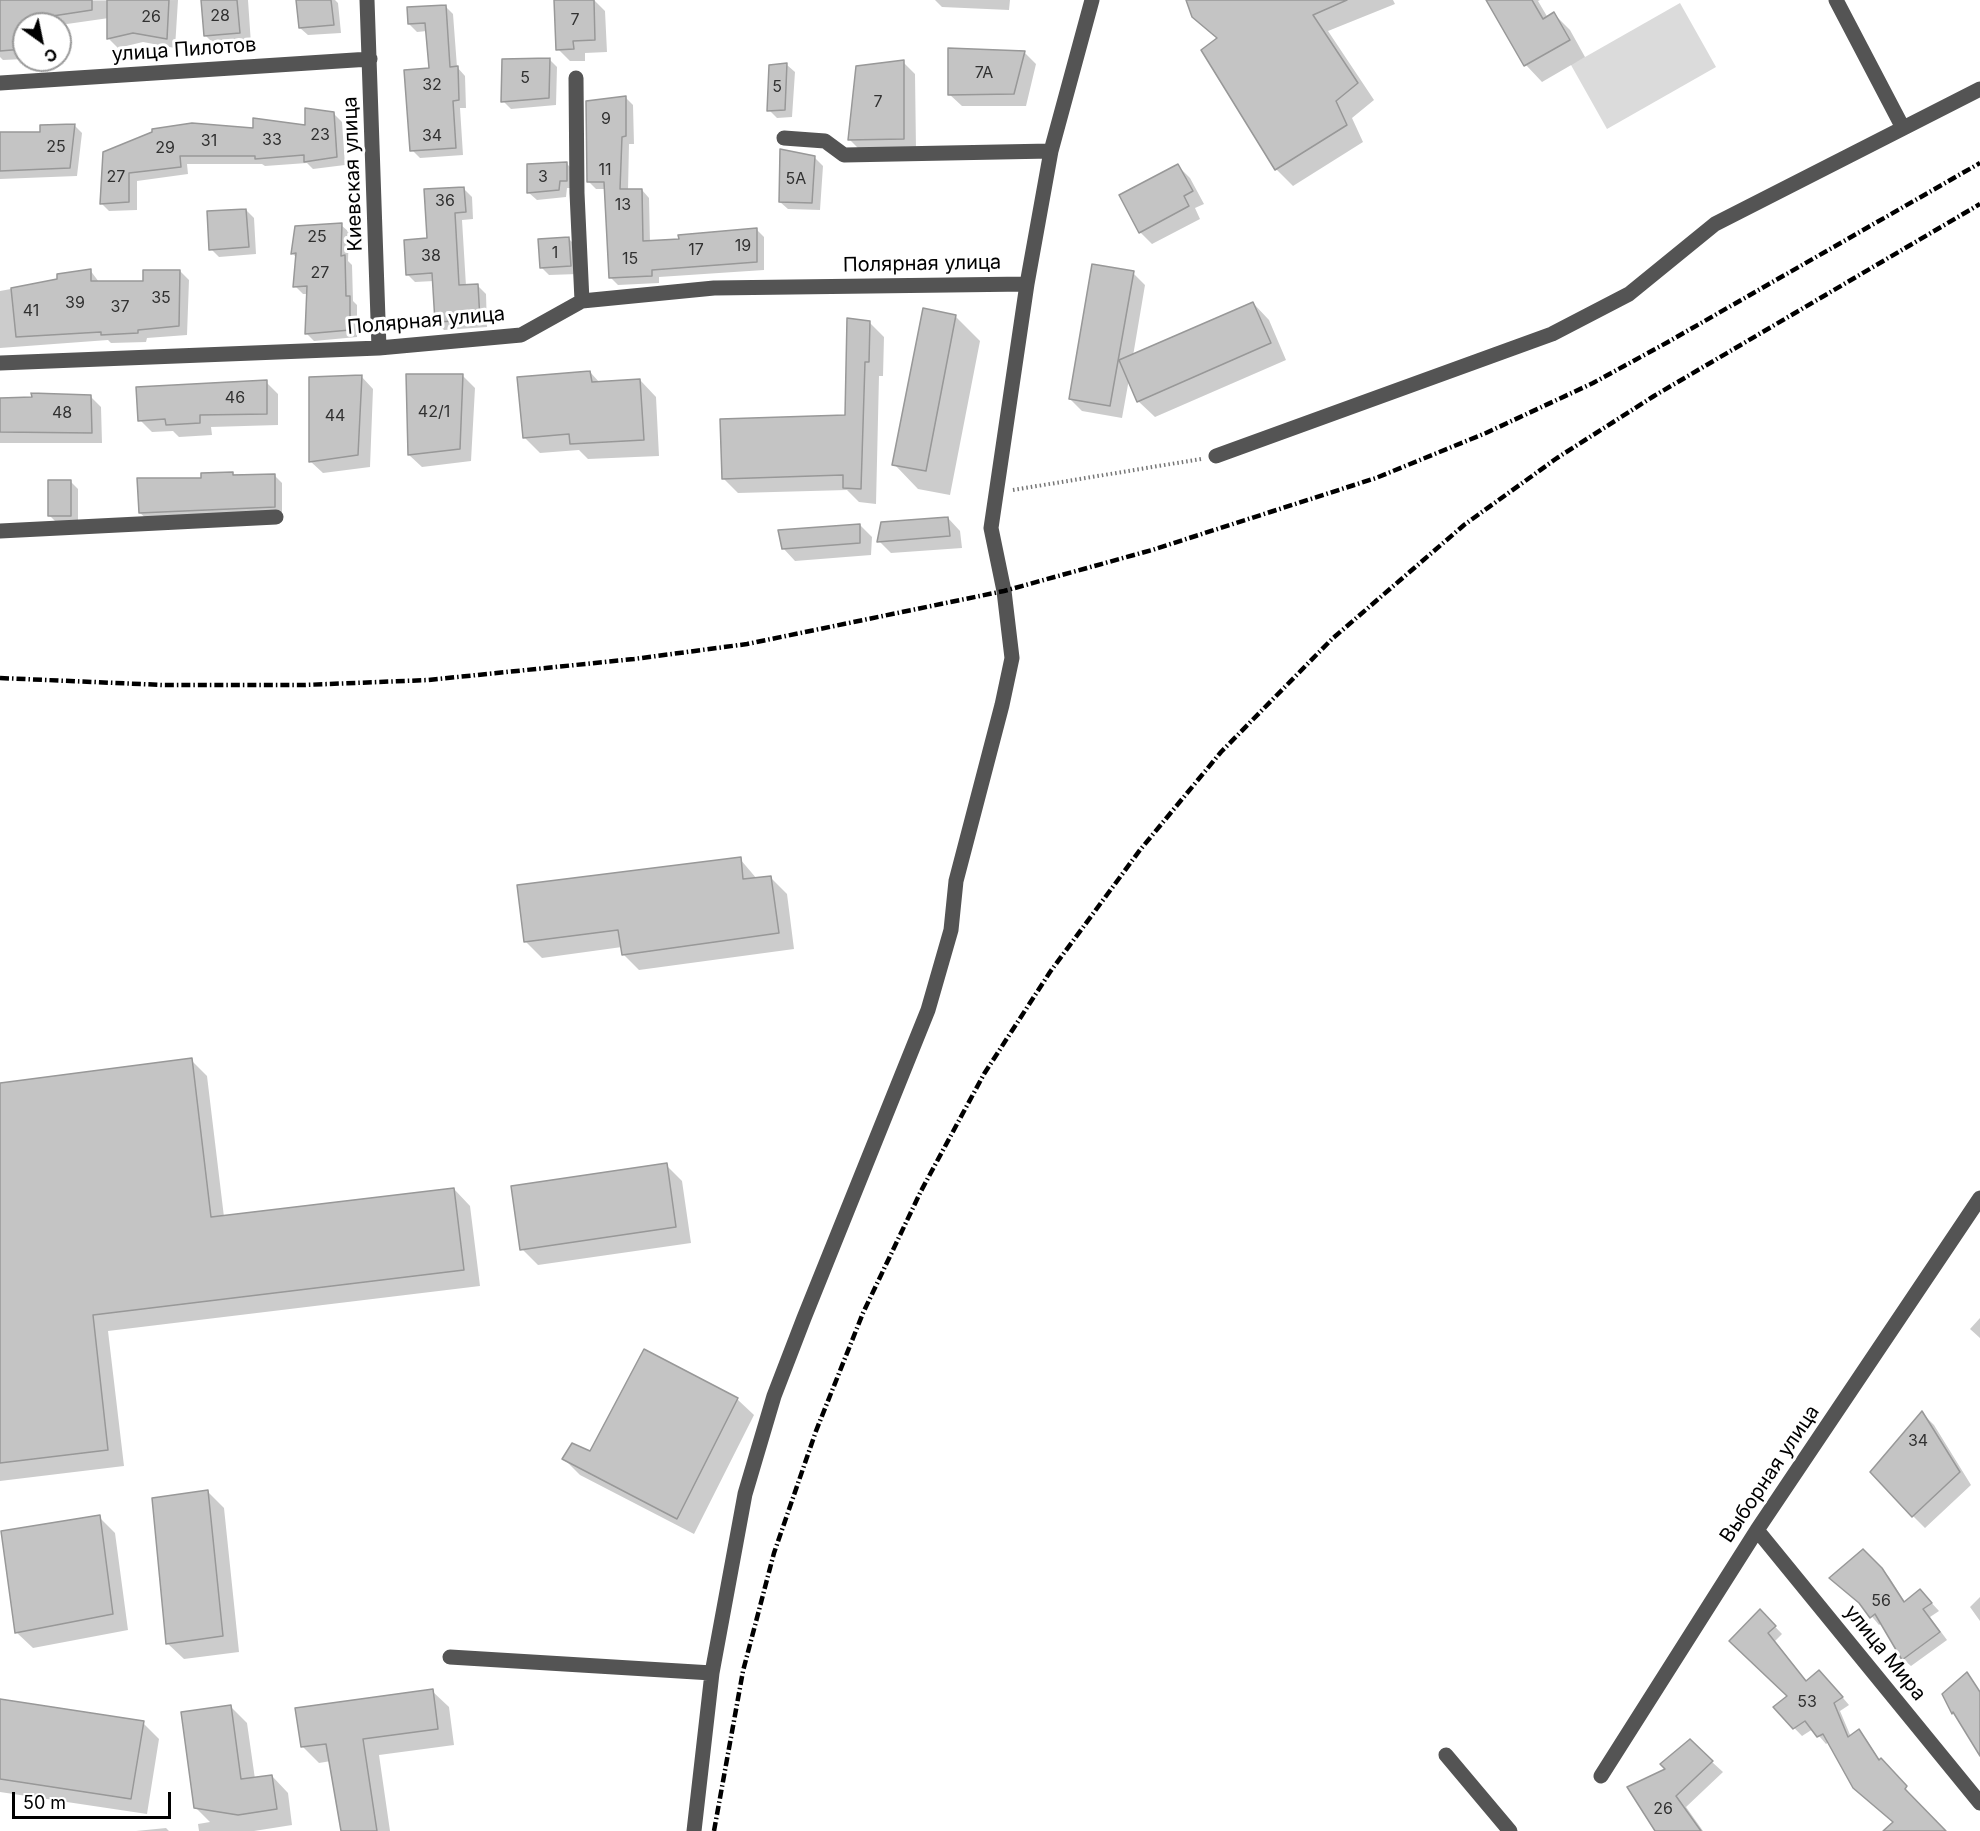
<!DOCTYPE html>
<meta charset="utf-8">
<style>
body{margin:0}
#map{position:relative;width:1980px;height:1831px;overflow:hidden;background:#fff;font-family:Inter,sans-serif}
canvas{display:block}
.north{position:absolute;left:12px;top:12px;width:60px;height:60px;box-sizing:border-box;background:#fff;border:2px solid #999;border-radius:50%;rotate:147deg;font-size:16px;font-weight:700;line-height:24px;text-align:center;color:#000}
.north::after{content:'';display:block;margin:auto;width:21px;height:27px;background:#000;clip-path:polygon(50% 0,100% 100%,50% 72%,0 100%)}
.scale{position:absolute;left:12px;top:1792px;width:159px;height:27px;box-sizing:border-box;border:3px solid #000;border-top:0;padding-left:8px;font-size:18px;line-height:21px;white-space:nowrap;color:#000;-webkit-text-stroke:4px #fff;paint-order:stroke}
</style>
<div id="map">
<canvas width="1980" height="1831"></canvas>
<div class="north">С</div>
<div class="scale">50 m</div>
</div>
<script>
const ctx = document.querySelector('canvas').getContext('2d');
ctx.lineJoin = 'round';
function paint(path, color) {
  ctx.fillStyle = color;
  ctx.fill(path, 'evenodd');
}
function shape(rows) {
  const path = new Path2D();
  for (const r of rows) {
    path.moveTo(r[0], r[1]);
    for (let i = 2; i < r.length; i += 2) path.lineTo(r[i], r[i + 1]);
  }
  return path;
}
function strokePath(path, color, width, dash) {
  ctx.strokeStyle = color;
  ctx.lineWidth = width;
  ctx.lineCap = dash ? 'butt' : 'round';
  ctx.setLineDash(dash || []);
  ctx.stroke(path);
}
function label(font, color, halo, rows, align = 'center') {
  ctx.font = font + ' Inter,sans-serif';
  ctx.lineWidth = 6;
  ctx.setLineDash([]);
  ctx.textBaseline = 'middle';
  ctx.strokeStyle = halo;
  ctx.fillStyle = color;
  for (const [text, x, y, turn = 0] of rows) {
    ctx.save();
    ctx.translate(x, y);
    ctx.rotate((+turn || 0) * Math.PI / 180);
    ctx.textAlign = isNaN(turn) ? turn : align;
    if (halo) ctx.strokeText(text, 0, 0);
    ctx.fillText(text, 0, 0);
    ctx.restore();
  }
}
paint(shape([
 [1680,3,1716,67,1607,129,1571,65]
]), '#dbdbdb');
paint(shape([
 [178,0,175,48,143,42,118,48,109,39,109,18,60,25,24,24,24,59,3,60,0,57,0,1],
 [202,0,248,0,251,44,217,47,205,35],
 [298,0,335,0,338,3,341,33,308,35,300,28],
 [556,0,594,0,605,11,607,52,585,53,585,61,570,61,558,49],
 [935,0,1010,0,1009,10,942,7],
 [1188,0,1393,0,1395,4,1328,31,1374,100,1352,118,1363,142,1293,186,1276,169,1203,51,1218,39,1194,17],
 [1489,0,1540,0,1538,1,1548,18,1554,14,1570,30,1585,57,1542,82,1526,65],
 [445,6,453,14,457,67,465,76,466,108,460,108,463,155,420,158,412,150,430,70,427,31,417,32,409,24],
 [1024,52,1036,64,1026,106,962,106,949,94],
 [549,59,557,67,556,105,511,109,503,101],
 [903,62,915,74,916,150,861,151,849,139],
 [787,65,795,72,792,117,777,118,769,110],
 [625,97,633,105,634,144,629,144,628,190,642,190,649,198,650,242,680,241,756,229,764,237,764,270,659,277,659,283,618,285,610,277,606,189,596,189,588,181],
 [334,114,342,122,345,165,313,169,307,163,265,166,262,164,187,164,188,174,137,181,137,210,109,211,101,203,105,153,255,130,306,127],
 [74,125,82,133,77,176,0,179,0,134,41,133],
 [815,158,823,166,820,210,788,209,780,202],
 [566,163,574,171,574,188,567,188,566,197,537,200,529,193],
 [1178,166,1190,178,1204,204,1195,208,1200,219,1152,244,1140,232],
 [464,189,472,197,473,219,462,220,466,286,478,286,486,294,487,327,444,330,436,322,434,281,415,282,407,274],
 [246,210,254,218,256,254,219,257,211,249],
 [341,225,349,232,348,261,352,265,353,301,357,305,357,337,314,341,306,333,308,294,303,294,295,286,297,258,292,253],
 [569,239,577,247,578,274,549,275,541,267],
 [90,270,99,282,144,282,180,271,189,280,187,335,147,338,146,342,111,343,108,340,0,348,0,291,59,280],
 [1133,273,1145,285,1133,356,1253,303,1269,320,1286,360,1155,417,1138,401,1129,379,1122,418,1082,411,1070,399],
 [924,310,956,317,980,341,950,495,918,489,894,464],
 [869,322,884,337,883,376,879,376,876,504,859,502,847,490,738,493,723,478,846,417],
 [590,372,600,383,640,380,656,397,659,456,588,459,579,450,540,453,524,437],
 [361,376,373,389,370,467,323,473,310,461],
 [463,376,475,388,471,461,422,467,409,455],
 [266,382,278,394,278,425,211,427,212,435,179,437,173,431,152,432,140,420],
 [90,396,101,407,102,443,0,443,0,399],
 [203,474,274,475,282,483,282,515,148,520,140,513,203,480],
 [70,481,78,489,78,523,57,523,49,515],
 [948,518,960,531,962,548,891,553,879,541],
 [860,525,872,537,871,555,795,561,783,548],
 [740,859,757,879,770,877,787,894,794,949,639,970,623,954,622,947,542,958,525,941],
 [191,1060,207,1076,224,1217,454,1189,470,1206,480,1286,108,1331,124,1466,0,1481,0,1084],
 [666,1165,682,1181,691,1243,538,1265,522,1249],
 [1980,1318,1980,1338,1970,1329],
 [737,1399,754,1415,694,1534,580,1475,564,1459,590,1453],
 [1922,1413,1934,1425,1971,1485,1925,1528,1913,1516],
 [208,1492,224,1508,239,1652,184,1659,167,1643],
 [99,1517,115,1533,128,1630,33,1648,16,1632],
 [1863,1551,1889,1577,1905,1602,1928,1599,1939,1611,1930,1617,1947,1640,1911,1666,1903,1659,1882,1623,1879,1625,1863,1606],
 [1980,1597,1980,1621,1970,1607],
 [1760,1611,1782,1634,1775,1641,1807,1682,1827,1679,1849,1705,1840,1711,1851,1737,1859,1731,1866,1739,1880,1761,1944,1831,1885,1831,1895,1823,1829,1742,1826,1744,1813,1729,1802,1736,1775,1708,1789,1696],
 [432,1691,449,1707,454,1745,379,1755,390,1831,343,1831,331,1761,319,1763,302,1746],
 [0,1701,143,1723,159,1739,147,1814,0,1792],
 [231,1707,247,1723,255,1779,272,1776,288,1793,292,1825,254,1831,199,1831,198,1824,210,1822,196,1808],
 [1712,1762,1723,1772,1686,1807,1703,1831,1657,1831,1629,1788],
 [166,1828,169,1831,136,1831]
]), '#0003');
const building = shape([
 [0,0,92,0,92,10,33,19,33,24,24,24,24,49,0,51,0,0],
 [107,0,169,0,167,39,133,33,107,39,107,0],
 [201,0,237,0,240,33,204,36,201,0],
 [296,0,331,0,334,25,299,28,296,0],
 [554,0,594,0,595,40,573,41,574,49,556,50,554,0],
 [1186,0,1347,0,1313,15,1358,83,1336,101,1347,125,1275,170,1201,50,1217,38,1192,17,1186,0],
 [1486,0,1532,0,1543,19,1554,12,1570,40,1524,66,1486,0],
 [446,5,450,67,458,66,459,100,453,101,456,148,410,151,404,70,429,68,425,23,408,24,407,7,446,5],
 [948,48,1025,51,1014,94,948,95,948,48],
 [550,58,549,98,501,102,502,59,550,58],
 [904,60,904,139,848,140,856,66,904,60],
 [787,63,785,110,767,111,769,65,787,63],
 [626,96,626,136,622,137,620,189,642,189,643,241,679,239,678,235,757,228,757,262,652,270,652,276,609,278,604,182,587,182,586,101,626,96],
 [305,108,334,112,337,157,304,162,304,155,255,159,255,156,180,156,181,167,129,173,129,202,100,204,103,152,152,132,152,129,192,123,253,128,253,118,305,125,305,108],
 [75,124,70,168,0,171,0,132,40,132,40,125,75,124],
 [780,149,815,156,812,203,779,202,780,149],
 [567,162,567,181,560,181,559,190,527,193,527,164,567,162],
 [1178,164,1193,191,1184,196,1189,206,1139,233,1119,195,1178,164],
 [464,187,466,212,455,213,459,285,478,284,480,320,435,322,432,273,406,275,404,240,427,238,424,189,464,187],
 [246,209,249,247,209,250,207,211,246,209],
 [342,223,341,256,345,255,346,296,350,296,350,330,305,334,307,286,293,287,296,253,291,254,295,226,342,223],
 [569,237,571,266,540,268,538,239,569,237],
 [1092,264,1134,271,1110,406,1069,399,1092,264],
 [91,269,91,281,143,281,143,270,180,270,179,326,138,330,138,333,101,335,101,332,16,337,11,288,57,279,57,274,91,269],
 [1253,302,1271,343,1137,402,1119,360,1253,302],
 [923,308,956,315,926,471,892,465,923,308],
 [847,318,870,321,869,362,865,362,861,489,843,488,843,475,722,479,720,419,845,415,847,318],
 [590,371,592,382,640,379,644,440,570,444,569,434,523,438,517,377,590,371],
 [406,374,463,374,460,449,408,455,406,374],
 [362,375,358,455,309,462,309,377,362,375],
 [267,380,267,414,200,415,200,423,166,425,165,419,138,421,136,387,267,380],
 [31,393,91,395,92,433,0,432,0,398,32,397,31,393],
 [233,472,233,475,275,474,275,507,139,513,137,478,201,478,201,473,233,472],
 [48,480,71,480,71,516,48,516,48,480],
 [948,517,950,536,877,542,881,522,948,517],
 [860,524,860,543,782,549,778,530,860,524],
 [741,857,743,879,771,876,779,933,622,955,618,930,524,942,517,885,741,857],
 [192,1058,211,1217,454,1188,464,1270,93,1315,108,1450,0,1463,0,1083,192,1058],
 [667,1163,676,1227,520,1250,511,1186,667,1163],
 [644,1349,738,1398,677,1519,562,1459,572,1443,590,1451,644,1349],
 [1922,1411,1960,1472,1912,1517,1870,1472,1922,1411],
 [208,1490,223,1636,166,1644,152,1498,208,1490],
 [100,1515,113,1614,15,1633,1,1531,100,1515],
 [1863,1549,1882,1568,1904,1602,1920,1589,1932,1603,1923,1609,1940,1632,1902,1660,1875,1614,1870,1618,1859,1603,1829,1578,1863,1549],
 [1760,1609,1776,1626,1768,1633,1806,1681,1819,1670,1843,1697,1834,1703,1848,1737,1859,1729,1879,1760,1881,1758,1907,1786,1905,1789,1946,1831,1883,1831,1893,1822,1853,1788,1823,1734,1817,1737,1805,1721,1793,1729,1773,1707,1787,1696,1729,1641,1760,1609],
 [1967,1672,1980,1692,1980,1756,1953,1712,1952,1714,1942,1694,1967,1672],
 [433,1689,438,1729,363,1739,377,1831,341,1831,326,1744,301,1747,295,1708,433,1689],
 [0,1699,144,1721,131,1799,0,1779,0,1699],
 [231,1705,241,1779,272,1775,277,1809,238,1815,194,1808,181,1712,231,1705],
 [1690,1739,1713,1761,1676,1796,1701,1831,1655,1831,1627,1787,1665,1769,1660,1764,1690,1739]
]);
paint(building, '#c4c4c4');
strokePath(building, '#989898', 1.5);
strokePath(shape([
 [1013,490,1201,459]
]), '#767676', 4, [1.5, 3]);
strokePath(shape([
 [367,0,379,348],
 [1836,0,1903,128],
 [576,78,577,193,582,301],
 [0,83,370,59],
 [784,138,825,141,844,155,1051,151],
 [0,363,379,348,521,335,582,301,714,288,1027,284],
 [1216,456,1552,334,1629,294,1715,224,1980,89],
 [0,531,276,517],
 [1757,1530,1980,1803],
 [450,1657,712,1673],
 [1446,1755,1510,1831],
 [1601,1776,1757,1530,1980,1198],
 [694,1831,712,1673,745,1494,774,1396,804,1318,928,1010,951,930,956,881,1002,705,1012,658,1004,591,991,528,1027,284,1051,151,1092,0]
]), '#545454', 15);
strokePath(shape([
 [0,678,163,685,304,685,428,680,634,659,747,644,1004,591,1152,550,1376,478,1486,433,1593,383,1668,342,1980,163],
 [714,1831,743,1671,774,1553,816,1431,863,1313,921,1191,984,1074,1050,972,1140,850,1221,752,1332,639,1464,525,1557,458,1654,396,1980,204]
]), '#000', 4.5, [9, 3, 1.5, 3]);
label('16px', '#313131', null, [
 ["28",220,16],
 ["26",151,17],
 ["7",575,20],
 ["7А",984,73],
 ["5",525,78],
 ["32",432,85],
 ["5",777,87],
 ["7",878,102],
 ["9",606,119],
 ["23",320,135],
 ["34",432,136],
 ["33",272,140],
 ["31",209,141],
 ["25",56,147],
 ["29",165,148],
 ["11",605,170],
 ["27",116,177],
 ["3",543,177],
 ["5А",796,179],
 ["36",445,201],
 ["13",623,205],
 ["25",317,237],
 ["19",743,246],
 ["17",696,250],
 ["1",555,253],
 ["38",431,256],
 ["15",630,259],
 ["27",320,273],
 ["35",161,298],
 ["39",75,303],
 ["37",120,307],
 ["41",31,311],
 ["46",235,398],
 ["42/1",434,412],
 ["48",62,413],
 ["44",335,416],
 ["34",1918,1441],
 ["56",1881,1601],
 ["53",1807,1702],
 ["26",1663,1809]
]);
label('20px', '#000', '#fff', [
 ["улица Пилотов",184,50,-4],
 ["Киевская улица",353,174,-92],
 ["Полярная улица",922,264,-1],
 ["Полярная улица",426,321,-5],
 ["Выборная улица",1770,1474,-56],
 ["улица Мира",1885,1653,51]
]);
</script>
